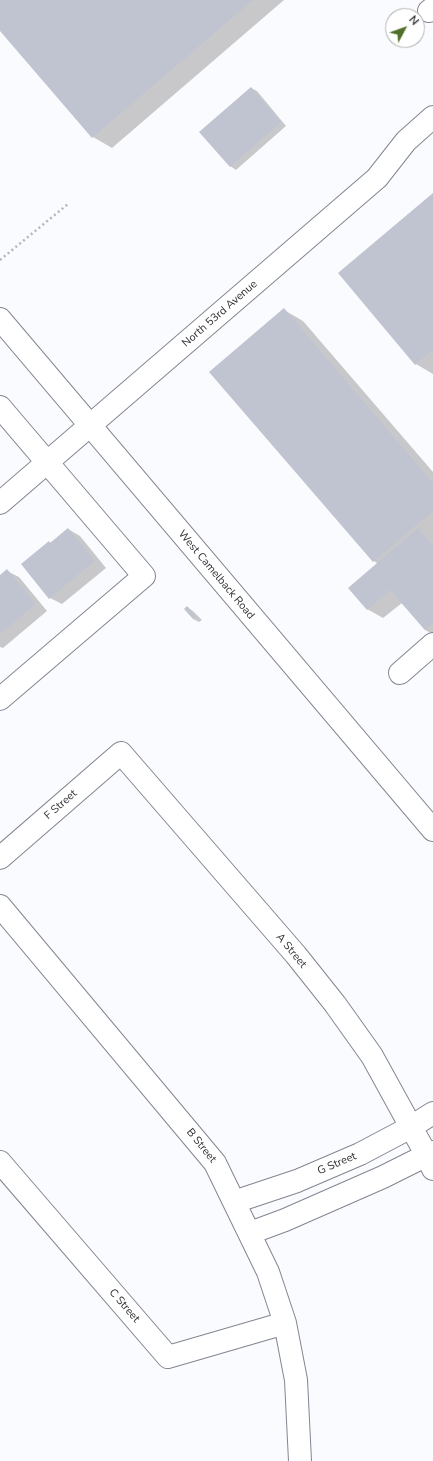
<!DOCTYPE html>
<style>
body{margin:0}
#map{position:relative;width:433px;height:1461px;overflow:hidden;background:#fafbfe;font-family:"Nunito Sans",sans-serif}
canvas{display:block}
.north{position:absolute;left:385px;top:8px;width:40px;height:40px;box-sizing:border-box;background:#fff;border:1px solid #abacae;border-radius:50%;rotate:49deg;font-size:11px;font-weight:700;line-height:16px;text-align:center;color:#2e2f34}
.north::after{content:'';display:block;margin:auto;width:14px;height:18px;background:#4e7028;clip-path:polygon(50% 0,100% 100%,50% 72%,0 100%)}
</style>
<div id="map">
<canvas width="433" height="1461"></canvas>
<div class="north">N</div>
</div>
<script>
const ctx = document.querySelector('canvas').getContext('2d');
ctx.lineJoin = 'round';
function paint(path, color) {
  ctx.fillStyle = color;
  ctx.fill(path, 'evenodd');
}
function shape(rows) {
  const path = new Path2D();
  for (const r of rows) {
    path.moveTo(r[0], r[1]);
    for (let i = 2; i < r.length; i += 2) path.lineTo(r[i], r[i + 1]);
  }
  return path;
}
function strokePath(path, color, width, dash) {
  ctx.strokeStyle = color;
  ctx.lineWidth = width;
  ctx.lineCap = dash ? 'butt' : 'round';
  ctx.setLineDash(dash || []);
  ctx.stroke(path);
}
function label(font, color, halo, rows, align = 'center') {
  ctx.font = font + ' "Nunito Sans",sans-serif';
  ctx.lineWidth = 3;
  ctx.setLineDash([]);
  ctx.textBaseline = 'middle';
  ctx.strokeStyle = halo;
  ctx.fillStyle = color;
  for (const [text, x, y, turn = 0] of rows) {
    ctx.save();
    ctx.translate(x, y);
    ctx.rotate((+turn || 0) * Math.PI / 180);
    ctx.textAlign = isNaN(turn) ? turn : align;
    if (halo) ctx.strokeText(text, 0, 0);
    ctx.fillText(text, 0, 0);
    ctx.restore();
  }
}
paint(shape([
 [0,0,284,0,112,148,93,137,0,30],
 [251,88,257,91,286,126,236,170,230,166],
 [433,194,433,374,416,364],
 [284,310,303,321,433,472,433,634,425,630,402,603,383,618,367,609,378,564,374,561,211,372],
 [68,529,80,536,106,568,62,604,50,598,49,542,51,543],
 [7,571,19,577,47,611,3,648,0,647,0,576],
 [187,607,193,611,202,620,199,622,193,619]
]), '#0003');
paint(shape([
 [0,0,253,0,92,138,0,31],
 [251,87,281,122,230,167,199,132],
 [433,193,433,350,415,365,338,273],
 [284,308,433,483,433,511,373,562,209,372],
 [68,528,95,561,49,599,21,564,49,541,50,543],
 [418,528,433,545,433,623,425,630,390,590,367,610,348,588],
 [7,569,36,604,0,634,0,575],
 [187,606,196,616,193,619,184,609]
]), '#c0c3d0');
const minor = shape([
 [429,11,433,8],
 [0,407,144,576,0,699],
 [0,503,377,178,406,141,433,117],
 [400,673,433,644],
 [0,858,121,753,296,955,335,1004,372,1056,427,1156,433,1169],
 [0,906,215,1163,268,1272,285,1323,296,1380,300,1461],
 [0,1162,168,1357,285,1323],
 [234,1202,297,1181,360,1154,411,1127,433,1113],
 [250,1233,285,1220,383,1177,433,1152]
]);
const major = shape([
 [0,319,433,830]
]);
strokePath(minor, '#838692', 24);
strokePath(major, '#838692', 24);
strokePath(shape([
 [0,260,68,204]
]), '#b5b6b9', 2.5, [2, 3]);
strokePath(minor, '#fff', 22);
strokePath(major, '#fff', 22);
label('11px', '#2e2f34', '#fff', [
 ["North 53rd Avenue",220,314,-41],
 ["West Camelback Road",216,575,50],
 ["F Street",61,805,-41],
 ["A Street",291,951,50],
 ["B Street",201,1146,51],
 ["G Street",337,1164,-23],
 ["C Street",124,1306,49]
]);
</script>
